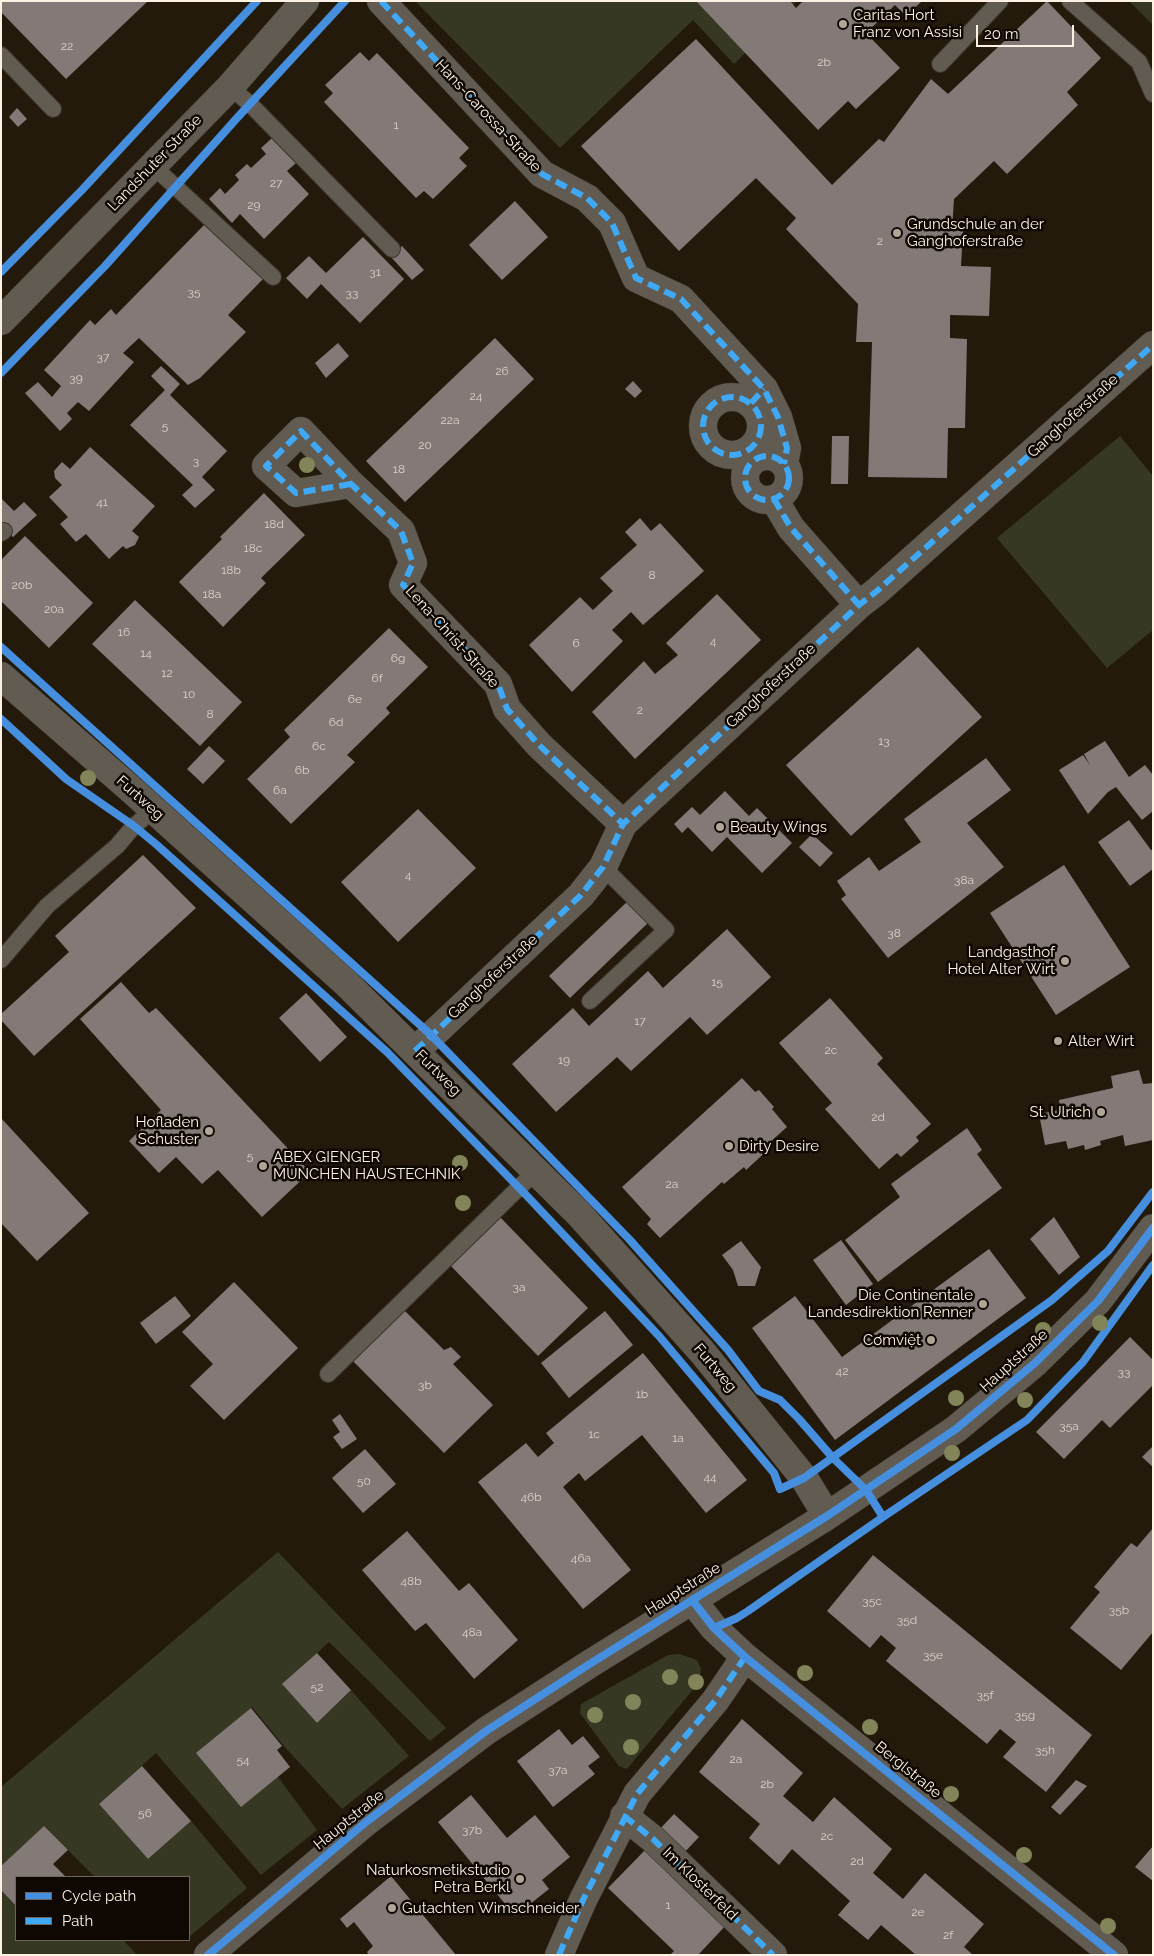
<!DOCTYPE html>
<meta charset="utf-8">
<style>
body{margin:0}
#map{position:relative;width:1154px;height:1956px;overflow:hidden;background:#231a0c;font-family:Raleway,sans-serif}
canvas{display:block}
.frame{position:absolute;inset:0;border:2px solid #fcf1e2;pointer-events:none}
.legend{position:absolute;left:15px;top:1876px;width:175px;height:65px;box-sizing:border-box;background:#0f0802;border:1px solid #6e655c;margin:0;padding:6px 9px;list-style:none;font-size:15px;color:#fcf1e2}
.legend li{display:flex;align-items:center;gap:10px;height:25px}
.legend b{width:25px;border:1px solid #6e655c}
.scale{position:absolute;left:976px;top:25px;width:98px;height:22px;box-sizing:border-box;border:2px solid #fcf1e2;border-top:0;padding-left:6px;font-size:15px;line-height:18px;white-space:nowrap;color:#fcf1e2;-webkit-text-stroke:4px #0f0802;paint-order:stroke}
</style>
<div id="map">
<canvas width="1154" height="1956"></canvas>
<div class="frame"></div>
<ul class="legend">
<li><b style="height:6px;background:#468fdf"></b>Cycle path</li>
<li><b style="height:6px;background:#3fa9f5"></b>Path</li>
</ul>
<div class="scale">20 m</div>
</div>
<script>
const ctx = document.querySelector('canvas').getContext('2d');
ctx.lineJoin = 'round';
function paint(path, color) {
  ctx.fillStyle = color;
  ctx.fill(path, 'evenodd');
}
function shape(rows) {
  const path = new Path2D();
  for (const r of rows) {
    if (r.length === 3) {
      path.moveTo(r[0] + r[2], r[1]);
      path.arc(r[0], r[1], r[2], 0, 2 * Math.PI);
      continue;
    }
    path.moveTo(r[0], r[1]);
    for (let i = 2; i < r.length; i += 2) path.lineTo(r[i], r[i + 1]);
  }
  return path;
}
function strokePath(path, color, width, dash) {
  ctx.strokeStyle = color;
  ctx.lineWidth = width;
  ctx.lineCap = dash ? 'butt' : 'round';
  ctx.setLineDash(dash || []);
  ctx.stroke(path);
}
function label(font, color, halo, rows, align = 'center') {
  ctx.font = font + ' Raleway,sans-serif';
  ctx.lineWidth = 5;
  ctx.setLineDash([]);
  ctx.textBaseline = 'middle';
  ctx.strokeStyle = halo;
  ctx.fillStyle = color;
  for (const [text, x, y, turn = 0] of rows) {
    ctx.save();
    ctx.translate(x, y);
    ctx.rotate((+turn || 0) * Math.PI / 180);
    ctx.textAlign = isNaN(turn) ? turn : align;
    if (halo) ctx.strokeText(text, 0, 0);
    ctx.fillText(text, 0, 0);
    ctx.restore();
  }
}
paint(shape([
 [415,1,797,1,734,64,693,20,560,148],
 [1129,1,1153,1,1153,25],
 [1120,436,1153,476,1153,630,1107,668,997,538],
 [278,1552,446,1728,430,1741,329,1642,283,1685,317,1723,351,1690,409,1756,342,1809,282,1744,252,1707,245,1713,278,1777,317,1830,261,1875,156,1753,99,1804,148,1859,191,1821,247,1888,189,1937,189,1877,95,1877,44,1826,1,1866,1,1787],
 [679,1654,697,1660,701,1669,700,1681,627,1769,619,1766,580,1713,581,1704,668,1655],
 [1,1890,16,1906,16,1940,123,1940,137,1955,1,1955]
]), '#363823');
paint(shape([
 [1,1,148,1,66,79,1,12],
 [696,1,790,1,796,8,803,1,922,1,906,16,895,5,866,33,900,68,856,109,848,101,818,130],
 [1047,1,1101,58,1067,92,1078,105,1007,174,994,161,954,199,952,230,963,231,961,266,991,267,989,316,950,315,950,338,967,339,965,428,948,428,947,478,868,477,872,342,856,342,858,304,786,229,796,218,756,178,679,251,581,146,696,39,832,185,879,139,884,142,931,79,948,94],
 [360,52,369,61,377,53,469,148,459,158,467,166,433,199,424,191,416,198,324,102,333,93,325,85],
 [17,108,27,119,18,127,9,117],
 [272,138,296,163,287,171,309,194,264,239,240,214,232,223,209,199,220,188,225,194,239,180,235,175,247,164,251,168,266,154,261,148],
 [515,201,548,237,502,280,469,245],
 [206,223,263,279,228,315,246,332,200,378,188,385,139,338,123,353,134,362,89,411,78,402,67,413,72,419,60,431,25,393,38,382,52,397,61,386,44,370,90,320,95,325,111,309,116,315],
 [363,237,404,279,360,323,321,284,307,299,286,278,309,256,326,273],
 [402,246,424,270,412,280,391,257],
 [495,338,534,379,405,502,366,461],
 [338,343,349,356,326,378,315,363],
 [161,366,180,384,170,395,227,451,202,477,215,490,195,508,182,495,193,485,130,425,165,390,151,376],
 [633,381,642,391,635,398,625,389],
 [832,436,849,436,848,484,831,484],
 [90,447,155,506,132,531,139,537,135,545,126,549,123,546,109,559,86,534,76,542,60,524,68,517,49,497,62,485,55,478,54,471,62,462,70,469],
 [264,493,305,535,261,578,266,583,223,627,179,582,222,539,220,537],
 [1,498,14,511,24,502,37,515,13,537,1,525],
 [640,518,651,531,660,523,704,571,643,625,631,612,612,630,623,641,572,692,529,645,580,597,593,610,613,591,600,578,637,545,625,532],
 [25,536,93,603,49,648,1,601,1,560],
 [717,594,761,640,635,759,592,712,644,661,655,674,678,655,666,643],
 [135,600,242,702,200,746,92,644],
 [389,628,428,667,386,708,390,713,347,755,355,762,291,824,247,779,290,737,284,730],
 [918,647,982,717,851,836,786,765],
 [1105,741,1129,777,1145,765,1153,775,1153,811,1142,820,1116,787,1108,792,1088,814,1059,770,1083,755,1090,765,1084,754],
 [209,746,225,761,203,784,187,769],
 [986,758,1011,790,967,823,1004,867,888,958,841,899,846,895,837,881,869,857,879,871,921,842,904,819],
 [725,791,749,816,757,808,792,843,762,873,727,837,712,852,688,827,682,833,674,824,692,807,700,815],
 [418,809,476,868,398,942,341,882],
 [1129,820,1151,850,1153,850,1153,869,1130,886,1098,842],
 [812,834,833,853,820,867,799,847],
 [143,855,196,908,34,1056,1,1020,1,1014,69,952,55,936],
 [1064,865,1130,967,1056,1015,990,913],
 [629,900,650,921,570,998,549,976],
 [727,929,771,977,707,1035,690,1017,631,1071,617,1057,556,1112,512,1064,573,1008,589,1026,648,971,663,988],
 [121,982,149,1013,156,1008,310,1172,262,1217,218,1170,202,1184,176,1157,159,1173,129,1141,161,1110,80,1019],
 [306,993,347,1037,320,1062,279,1018],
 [830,998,883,1058,877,1064,931,1124,916,1137,919,1141,901,1157,897,1153,879,1169,825,1109,832,1103,779,1043],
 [1139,1070,1143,1084,1153,1083,1153,1140,1125,1146,1123,1135,1100,1141,1101,1145,1085,1150,1084,1145,1068,1149,1066,1141,1045,1145,1039,1114,1060,1110,1059,1100,1113,1088,1111,1076],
 [742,1078,755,1092,759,1090,774,1107,772,1109,787,1127,768,1144,771,1147,746,1170,744,1167,724,1184,722,1182,660,1238,647,1224,651,1219,622,1187],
 [1,1118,89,1213,37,1261,1,1223],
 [967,1128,982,1150,977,1154,1002,1188,878,1282,845,1240,900,1197,891,1184],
 [500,1217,588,1308,538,1356,450,1265],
 [1054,1217,1080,1257,1059,1275,1030,1239],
 [841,1240,873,1284,846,1305,813,1260],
 [741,1241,761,1267,755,1286,738,1286,733,1270,722,1255],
 [989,1249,1026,1298,835,1440,752,1328,795,1296,842,1357],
 [234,1282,298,1348,224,1420,190,1386,213,1364,182,1332],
 [175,1296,191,1316,156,1344,140,1323],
 [403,1309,444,1350,451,1347,461,1357,453,1364,493,1405,444,1453,351,1359],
 [605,1311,633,1345,569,1398,541,1363],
 [1130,1337,1153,1360,1153,1385,1110,1428,1102,1420,1064,1459,1036,1432],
 [643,1353,747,1480,706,1513,642,1435,585,1481,579,1473,563,1487,631,1570,583,1609,478,1482,526,1443,538,1457,554,1443,546,1433],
 [340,1414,357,1439,342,1449,333,1437,340,1432,332,1420],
 [1153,1446,1153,1467,1142,1457],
 [365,1449,396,1484,363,1513,332,1478],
 [1153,1528,1153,1632,1121,1670,1070,1628,1100,1592,1094,1587,1131,1543,1137,1547],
 [407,1531,459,1591,469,1583,518,1640,474,1679,426,1623,415,1631,362,1570],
 [873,1555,1092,1735,1046,1792,1003,1757,1016,1742,1000,1729,987,1744,886,1661,896,1648,881,1635,870,1648,827,1611],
 [317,1653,351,1690,317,1723,282,1684],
 [251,1708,282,1746,277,1750,290,1767,241,1807,196,1753],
 [742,1719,803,1773,783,1796,813,1822,834,1797,892,1849,873,1873,903,1899,925,1873,984,1924,964,1947,973,1955,916,1955,881,1925,868,1940,838,1915,850,1901,792,1849,779,1865,749,1838,760,1824,699,1772],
 [559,1729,572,1745,583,1736,600,1757,588,1766,595,1774,553,1807,517,1761],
 [142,1766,191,1821,148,1859,99,1804],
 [1076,1780,1087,1786,1060,1815,1051,1807],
 [471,1795,507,1838,535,1815,570,1857,542,1880,549,1889,515,1916,438,1822],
 [674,1814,699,1837,682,1855,657,1832],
 [44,1826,68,1850,53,1864,66,1877,16,1877,16,1906,1,1890,1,1866],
 [1153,1846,1153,1881,1135,1867],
 [648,1847,729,1922,698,1955,670,1955,674,1951,608,1888],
 [391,1876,418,1909,456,1955,369,1955,367,1952,373,1946,354,1922,347,1928,340,1919]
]), '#837a78');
const service = shape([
 [1070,1,1139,62,1153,94],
 [1,55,53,109],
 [940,64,1000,1],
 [230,87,250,104,392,249],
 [153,166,273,277],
 [1,533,4,531],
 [1,960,47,906,117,846,134,826,153,810],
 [590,1001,666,930,603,867],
 [328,1374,536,1171]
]);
const minor = shape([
 [381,1,542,174,587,198,612,223,636,278,681,299,764,389,778,417,787,448,784,464],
 [732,426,29],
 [767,478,22],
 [351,484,296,493,266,466,301,431,351,484,401,531,413,563,403,585,498,684,507,709,539,745,623,824],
 [774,499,791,528,859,605],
 [1,676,134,792,346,983,580,1215,703,1353,804,1478,827,1516],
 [415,1051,581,895,603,867,623,824,859,605,877,591,1153,345],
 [692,1600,714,1628,745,1657,1114,1955],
 [624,1816,653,1839,773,1955],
 [208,1955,366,1822,486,1731,588,1665,827,1516,956,1429,1035,1363,1098,1301,1153,1228],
 [559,1955,583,1900,637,1794,715,1701,745,1657]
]);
const secondary = shape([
 [1,321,230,87,305,1]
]);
strokePath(service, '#3c352c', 18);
strokePath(minor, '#3c352c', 29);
strokePath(secondary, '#3c352c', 29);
strokePath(service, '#615b51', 16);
strokePath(minor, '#615b51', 28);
strokePath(secondary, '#615b51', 28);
strokePath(shape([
 [381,1,542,174,587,198,612,223,636,278,681,299,764,389,778,417,787,448,784,464],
 [732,426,29],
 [751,403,764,389],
 [767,478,22],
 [351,484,296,493,266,466,301,431,351,484,401,531,413,563,403,585,498,684,507,709,539,745,623,824],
 [774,499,791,528,859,605],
 [415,1051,581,895,603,867,623,824,859,605,877,591,1153,345],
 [624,1816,653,1839,773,1955],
 [559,1955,583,1900,637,1794,715,1701,745,1657]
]), '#3fa9f5', 6, [12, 6]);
strokePath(shape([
 [1,272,82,190,257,1],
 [1,373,105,266,237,118,345,1],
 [1,647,430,1034,629,1239,728,1350,759,1391,780,1400,799,1419,833,1458,866,1490,883,1517],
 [1,719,66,779,134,826,157,845,387,1052,527,1196,659,1336,774,1473,780,1489,804,1478,1052,1300,1108,1251,1153,1192],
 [692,1600,714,1628,745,1657,1114,1955],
 [714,1628,737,1618,748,1611,883,1517,1027,1420,1083,1362,1153,1265],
 [208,1955,366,1822,486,1731,588,1665,827,1516,956,1429,1035,1363,1098,1301,1153,1228]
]), '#468fdf', 8);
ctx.fillStyle = '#828459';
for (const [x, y] of [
 [307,465],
 [88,778],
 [460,1163],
 [463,1203],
 [1100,1323],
 [1043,1330],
 [956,1398],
 [1025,1400],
 [952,1453],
 [805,1673],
 [670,1677],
 [696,1682],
 [633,1702],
 [595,1715],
 [870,1727],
 [631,1747],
 [951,1794],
 [1024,1855],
 [1108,1926]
]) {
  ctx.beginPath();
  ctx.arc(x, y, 8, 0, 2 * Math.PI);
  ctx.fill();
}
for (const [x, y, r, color] of [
 [843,24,5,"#b0a697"],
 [897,233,5,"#b0a697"],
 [720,827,5,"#b0a697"],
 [1065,961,5,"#b0a697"],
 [1058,1041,5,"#b0a697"],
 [1101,1112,5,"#b0a697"],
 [209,1131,5,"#b0a697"],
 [729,1146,5,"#b0a697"],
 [263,1166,5,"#b0a697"],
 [983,1304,5,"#b0a697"],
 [931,1340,5,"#b0a697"],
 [520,1879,5,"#b0a697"],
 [392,1908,5,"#b0a697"]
]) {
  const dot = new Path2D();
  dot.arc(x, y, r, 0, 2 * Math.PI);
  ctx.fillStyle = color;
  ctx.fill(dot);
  strokePath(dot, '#0f0802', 2);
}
label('12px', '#ded3c8', null, [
 ["22",67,46],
 ["2b",824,62],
 ["1",396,125],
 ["27",276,183],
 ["29",254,205],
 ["2",880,241],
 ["31",375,272],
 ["35",194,292],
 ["33",352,293],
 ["37",103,357],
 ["26",502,371],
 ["39",76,378],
 ["24",476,396],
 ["22a",450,420],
 ["5",165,426],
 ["20",425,445],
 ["3",196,461],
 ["18",399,469],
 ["41",102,502],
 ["18d",274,524],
 ["18c",253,548],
 ["18b",231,570],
 ["8",652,575],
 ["20b",22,585],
 ["18a",212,594],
 ["20a",54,609],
 ["16",124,632],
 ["4",713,641],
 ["6",576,643],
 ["14",146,653],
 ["6g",398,658],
 ["12",167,673],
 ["6f",377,678],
 ["10",189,694],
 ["6e",355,699],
 ["2",640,710],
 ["8",210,714],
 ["6d",336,722],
 ["13",884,741],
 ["6c",319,746],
 ["6b",302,770],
 ["6a",280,790],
 ["4",408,875],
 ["38a",964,880],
 ["38",894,933],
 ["15",717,982],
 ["17",640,1021],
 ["2c",831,1050],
 ["19",564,1060],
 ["2d",878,1117],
 ["5",250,1156],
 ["2a",672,1184],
 ["3a",519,1287],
 ["42",842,1371],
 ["33",1124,1372],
 ["3b",425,1385],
 ["1b",642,1394],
 ["35a",1069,1426],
 ["1c",594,1434],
 ["1a",678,1438],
 ["44",710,1477],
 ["50",364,1481],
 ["46b",531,1497],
 ["46a",581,1558],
 ["48b",411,1581],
 ["35c",872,1601],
 ["35b",1119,1610],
 ["35d",907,1620],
 ["48a",472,1632],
 ["35e",933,1655],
 ["52",317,1687],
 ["35f",985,1695],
 ["35g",1025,1715],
 ["35h",1045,1750],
 ["2a",736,1759],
 ["54",243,1760],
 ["37a",558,1770],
 ["2b",767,1784],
 ["56",145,1813],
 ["37b",472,1830],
 ["2c",827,1836],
 ["2d",857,1861],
 ["1",668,1905],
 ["2e",918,1912],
 ["2f",948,1935]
]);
label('15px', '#fcf1e2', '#0f0802', [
 ["Caritas Hort",853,15],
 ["Franz von Assisi",853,32],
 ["Grundschule an der",907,224],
 ["Ganghoferstraße",907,241],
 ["Beauty Wings",730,827],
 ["Landgasthof",1055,952,"right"],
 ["Hotel Alter Wirt",1055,969,"right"],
 ["Alter Wirt",1068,1041],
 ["St. Ulrich",1091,1112,"right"],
 ["Hofladen",199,1122,"right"],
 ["Schuster",199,1139,"right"],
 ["Dirty Desire",739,1146],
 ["ABEX GIENGER",273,1157],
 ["MÜNCHEN HAUSTECHNIK",273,1174],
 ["Die Continentale",973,1295,"right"],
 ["Landesdirektion Renner",973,1312,"right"],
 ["Cơmviệt",921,1340,"right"],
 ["Naturkosmetikstudio",510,1870,"right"],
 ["Petra Berkl",510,1887,"right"],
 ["Gutachten Wimschneider",402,1908]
], 'left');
label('15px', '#fcf1e2', '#0f0802', [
 ["Hans-Carossa-Straße",488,116,47],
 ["Landshuter Straße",155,163,-46],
 ["Ganghoferstraße",1073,416,-42],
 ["Lena-Christ-Straße",452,637,48],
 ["Ganghoferstraße",771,686,-43],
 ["Furtweg",140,798,42],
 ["Ganghoferstraße",493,977,-43],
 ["Furtweg",438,1073,45],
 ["Hauptstraße",1014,1361,-42],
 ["Furtweg",715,1368,50],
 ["Hauptstraße",683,1589,-32],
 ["Berglstraße",908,1770,39],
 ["Hauptstraße",349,1820,-39],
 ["Im Klosterfeld",700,1884,44]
]);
</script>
